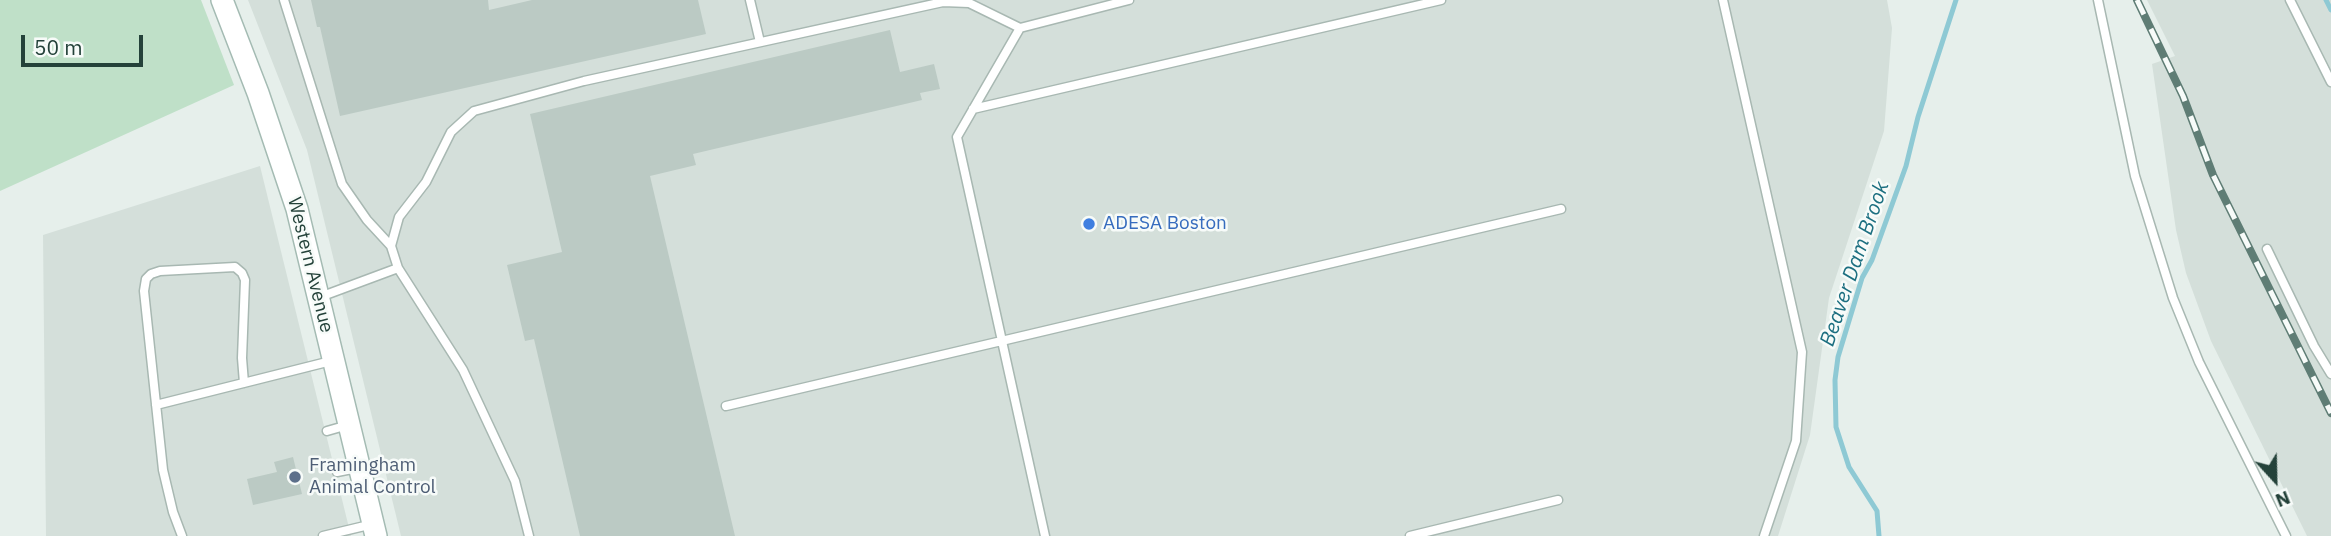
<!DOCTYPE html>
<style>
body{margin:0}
#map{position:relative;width:2331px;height:536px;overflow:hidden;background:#e6efeb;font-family:"IBM Plex Sans",sans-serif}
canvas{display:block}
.north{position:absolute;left:2240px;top:445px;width:70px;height:70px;-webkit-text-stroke:5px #f7fbf9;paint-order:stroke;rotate:158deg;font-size:19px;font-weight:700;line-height:28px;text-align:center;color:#24423a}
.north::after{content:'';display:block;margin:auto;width:24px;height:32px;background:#24423a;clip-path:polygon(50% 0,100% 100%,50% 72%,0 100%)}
.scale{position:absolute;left:21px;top:35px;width:122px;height:32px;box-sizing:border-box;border:4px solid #24423a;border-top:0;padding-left:9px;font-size:21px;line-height:24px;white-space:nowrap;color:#24423a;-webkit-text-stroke:5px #f7fbf9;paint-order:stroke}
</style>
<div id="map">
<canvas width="2331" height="536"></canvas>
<div class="north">N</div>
<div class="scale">50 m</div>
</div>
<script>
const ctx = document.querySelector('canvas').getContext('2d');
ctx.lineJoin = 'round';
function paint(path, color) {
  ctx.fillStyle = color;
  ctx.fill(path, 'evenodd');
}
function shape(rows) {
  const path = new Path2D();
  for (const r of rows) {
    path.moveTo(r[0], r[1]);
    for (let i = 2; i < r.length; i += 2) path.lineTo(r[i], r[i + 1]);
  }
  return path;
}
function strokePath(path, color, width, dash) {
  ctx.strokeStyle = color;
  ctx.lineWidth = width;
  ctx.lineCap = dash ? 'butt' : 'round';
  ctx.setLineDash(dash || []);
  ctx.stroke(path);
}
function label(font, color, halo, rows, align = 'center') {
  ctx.font = font + ' "IBM Plex Sans",sans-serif';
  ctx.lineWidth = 5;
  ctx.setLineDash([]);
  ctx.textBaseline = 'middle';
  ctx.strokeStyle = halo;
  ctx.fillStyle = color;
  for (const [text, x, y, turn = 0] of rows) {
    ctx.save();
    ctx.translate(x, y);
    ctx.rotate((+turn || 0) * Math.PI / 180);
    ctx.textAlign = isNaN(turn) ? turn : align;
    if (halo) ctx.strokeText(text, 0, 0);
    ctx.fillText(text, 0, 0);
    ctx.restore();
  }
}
paint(shape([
 [248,0,1887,0,1892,28,1884,131,1829,298,1810,435,1778,536,401,536,307,150],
 [2147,0,2331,0,2331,536,2307,536,2211,341,2186,273,2176,230,2152,64,2175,56],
 [260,166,351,536,46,536,43,235]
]), '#d4dfda');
paint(shape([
 [0,0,201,0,234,85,0,191]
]), '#bfe0c8');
strokePath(shape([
 [2326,0,2331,10],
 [1879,536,1877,511,1849,467,1836,427,1835,380,1838,357,1862,278,1872,260,1906,166,1918,117,1956,0]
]), '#8ec9d4', 5);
paint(shape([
 [311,0,488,0,489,10,532,0,698,0,706,34,340,116,320,27,317,27],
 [890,30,900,72,934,64,940,89,920,93,922,100,693,154,696,165,650,176,735,536,580,536,534,339,525,341,507,265,562,252,530,114],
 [293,457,302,494,253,505,247,479,277,472,274,462]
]), '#bbcac4');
const lane = shape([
 [284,0,342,184,367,220,391,246],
 [750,0,760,42],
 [1723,0,1802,352,1796,441,1764,536],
 [2098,0,2135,176,2173,298,2199,362,2286,536],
 [2290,0,2331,82],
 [1020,28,957,137,1045,536],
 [973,109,1441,0],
 [2267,249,2314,346,2331,374],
 [398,268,463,370,515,481,529,536],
 [320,297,398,268,391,246,399,217,426,182,451,132,474,111,584,81,943,2,969,3,1020,28,1129,0],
 [156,405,331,361],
 [726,406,1561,209],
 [327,431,348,425],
 [337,472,357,468],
 [182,536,173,512,163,470,144,291,146,279,151,274,160,271,235,267,242,273,245,280,242,358,244,383],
 [323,536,373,524],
 [1410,536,1558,500]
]);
const secondary = shape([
 [222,0,258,93,297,209,376,536]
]);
strokePath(lane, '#a8b8b2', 11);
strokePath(secondary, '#a4bbb3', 24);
strokePath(lane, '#fff', 8);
strokePath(secondary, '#fff', 21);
const rail = shape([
 [2137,0,2183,96,2213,175,2331,413]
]);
strokePath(rail, '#5f7d75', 8);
strokePath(rail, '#f7fbf9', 5, [16]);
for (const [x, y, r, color] of [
 [1089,224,7,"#3f7fe0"],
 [295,477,7,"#5c6f8a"]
]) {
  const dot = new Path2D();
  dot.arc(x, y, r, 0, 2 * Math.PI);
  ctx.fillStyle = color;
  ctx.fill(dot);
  strokePath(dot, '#f7fbf9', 2.5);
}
label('19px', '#366cbe', '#f7fbf9', [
 ["ADESA Boston",1103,224]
], 'left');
label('19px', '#24423a', '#f7fbf9', [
 ["Western Avenue",310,265,76]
]);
label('19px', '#4e5e75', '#f7fbf9', [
 ["Framingham",309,466],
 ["Animal Control",309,488]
], 'left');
label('italic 21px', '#1c6f80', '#f7fbf9', [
 ["Beaver Dam Brook",1855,264,-71]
]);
</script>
